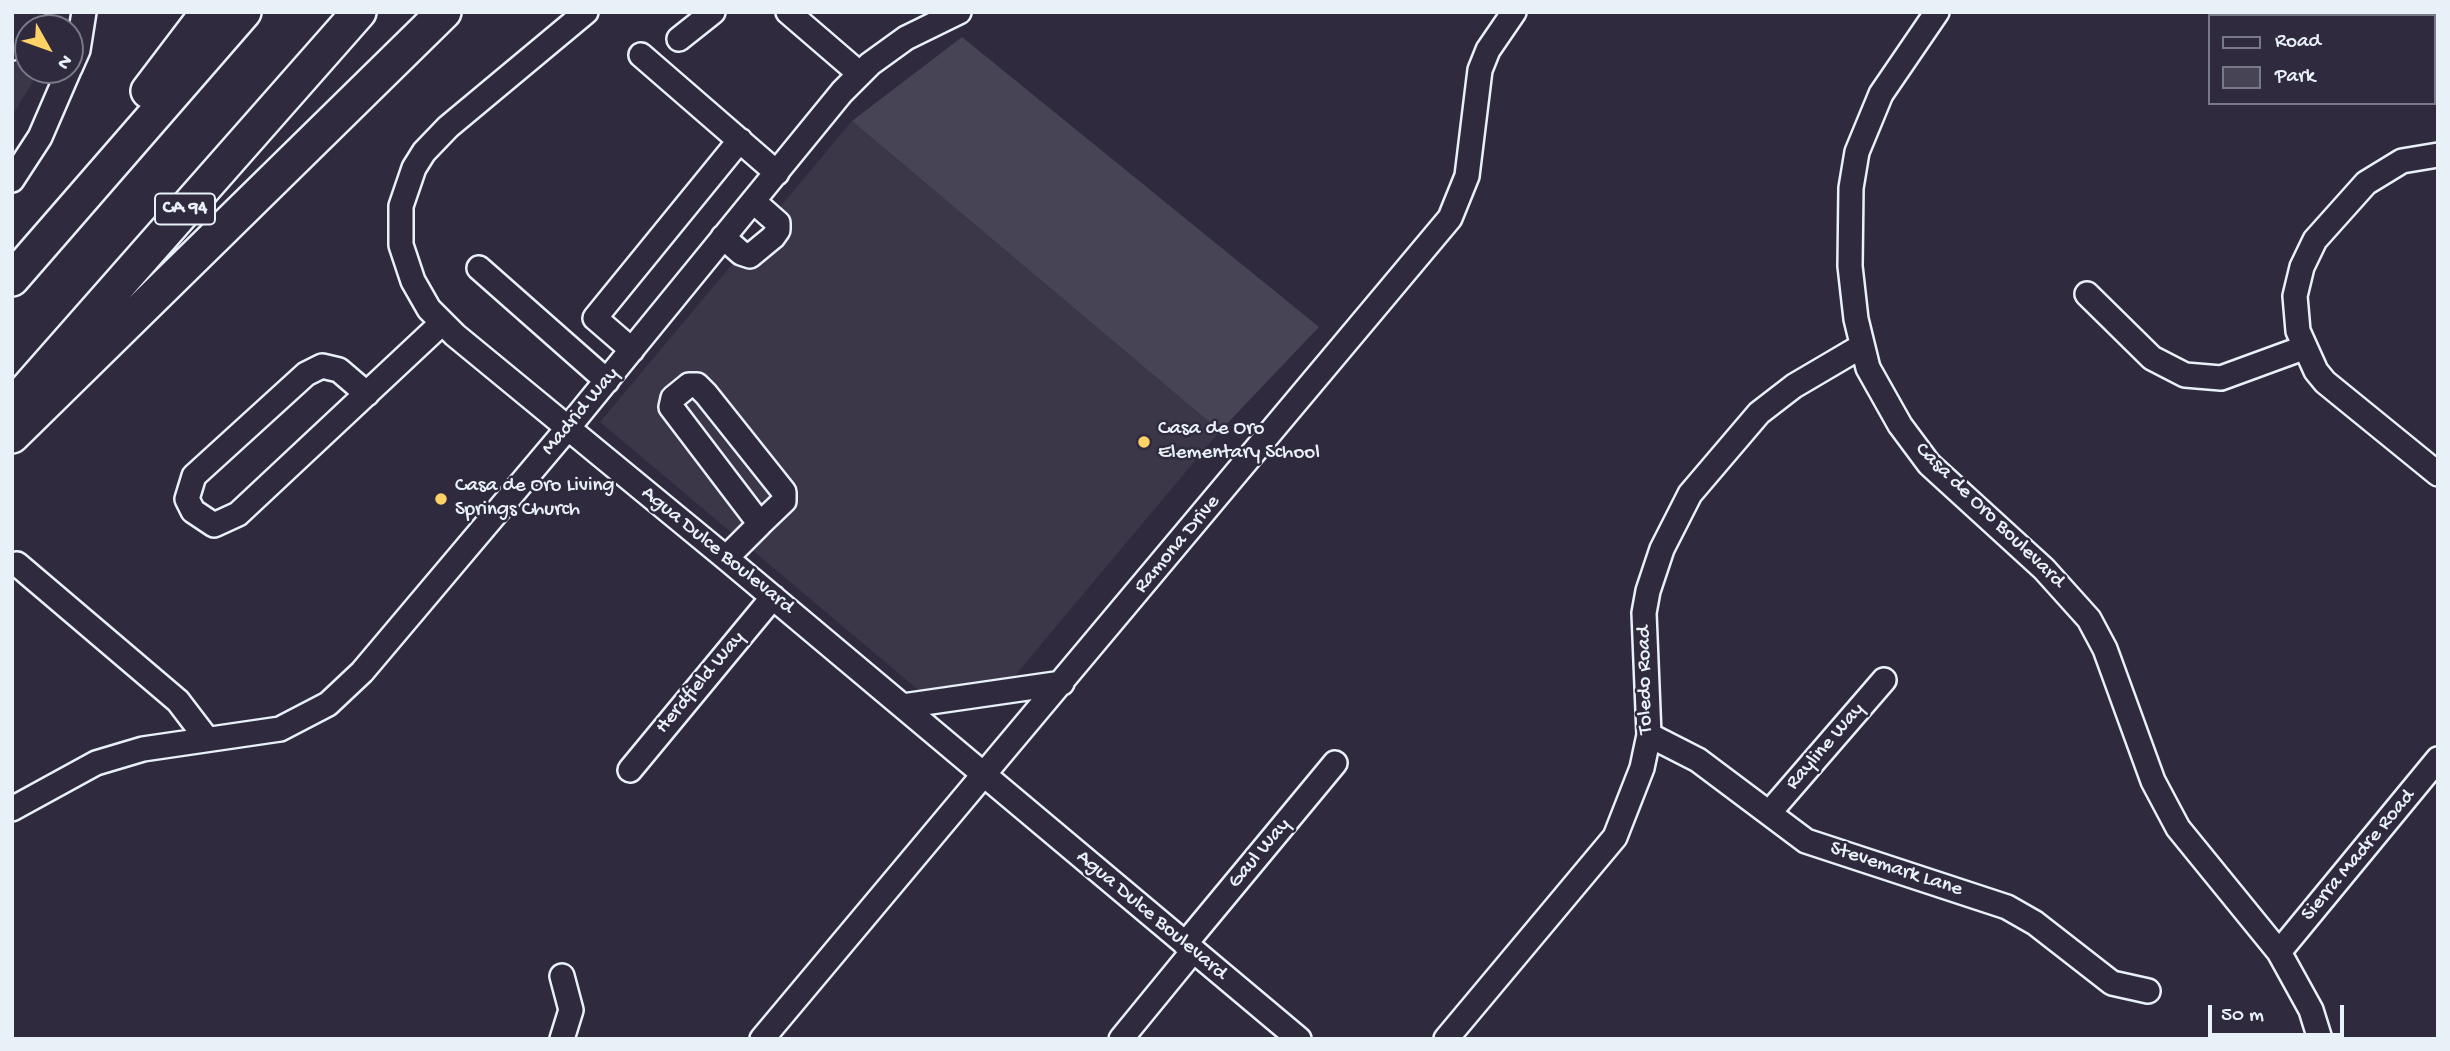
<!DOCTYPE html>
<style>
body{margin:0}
#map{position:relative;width:2450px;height:1051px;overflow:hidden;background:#2f2a3d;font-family:"Gochi Hand",sans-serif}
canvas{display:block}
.frame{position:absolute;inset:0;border:14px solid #e8f1f8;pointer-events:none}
.legend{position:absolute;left:2208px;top:14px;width:228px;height:91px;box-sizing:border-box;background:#2f2a3d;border:2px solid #797a88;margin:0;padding:9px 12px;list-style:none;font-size:21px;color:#e8f1f8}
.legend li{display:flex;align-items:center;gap:14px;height:35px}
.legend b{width:35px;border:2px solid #797a88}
.north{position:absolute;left:14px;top:14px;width:70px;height:70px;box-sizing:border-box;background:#2f2a3d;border:2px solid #797a88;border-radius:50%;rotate:130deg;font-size:19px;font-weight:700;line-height:28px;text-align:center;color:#e8f1f8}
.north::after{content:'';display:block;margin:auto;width:24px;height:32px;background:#ffd166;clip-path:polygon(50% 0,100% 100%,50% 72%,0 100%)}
.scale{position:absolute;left:2208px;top:1005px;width:136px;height:32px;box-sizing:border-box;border:4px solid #e8f1f8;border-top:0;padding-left:9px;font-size:21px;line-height:24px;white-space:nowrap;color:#e8f1f8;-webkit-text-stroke:5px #2f2a3d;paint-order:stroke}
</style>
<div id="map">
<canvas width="2450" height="1051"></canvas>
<div class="frame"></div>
<ul class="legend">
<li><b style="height:9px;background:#2f2a3d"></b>Road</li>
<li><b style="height:19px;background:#464455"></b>Park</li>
</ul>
<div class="north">N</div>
<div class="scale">50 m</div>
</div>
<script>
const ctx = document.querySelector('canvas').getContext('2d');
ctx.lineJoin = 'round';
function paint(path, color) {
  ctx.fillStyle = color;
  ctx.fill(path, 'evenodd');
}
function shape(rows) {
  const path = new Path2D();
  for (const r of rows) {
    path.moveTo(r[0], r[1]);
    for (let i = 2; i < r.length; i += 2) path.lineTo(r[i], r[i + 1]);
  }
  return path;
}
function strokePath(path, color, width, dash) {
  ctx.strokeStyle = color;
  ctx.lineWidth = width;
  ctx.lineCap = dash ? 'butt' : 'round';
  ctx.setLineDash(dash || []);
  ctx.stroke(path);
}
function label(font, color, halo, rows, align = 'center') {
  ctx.font = font + ' "Gochi Hand",sans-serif';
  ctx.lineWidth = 5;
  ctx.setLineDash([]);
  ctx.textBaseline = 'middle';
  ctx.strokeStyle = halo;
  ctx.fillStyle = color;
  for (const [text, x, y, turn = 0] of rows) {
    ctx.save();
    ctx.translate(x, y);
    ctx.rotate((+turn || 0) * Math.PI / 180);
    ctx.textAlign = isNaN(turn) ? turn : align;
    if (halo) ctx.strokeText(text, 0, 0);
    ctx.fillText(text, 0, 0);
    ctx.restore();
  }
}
paint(shape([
 [12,12,52,12,52,28,28,28,28,70,40,70,12,116],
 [852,121,1220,431,992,703,947,714,600,422]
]), '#3b3749');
paint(shape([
 [962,37,1319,327,1220,431,852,121]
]), '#464455');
const minor = shape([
 [27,12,26,20,48,28],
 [586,12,448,127,424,152,414,168,401,206,401,245,413,281,429,309,455,335,726,558,1299,1039],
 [788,12,860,74],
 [1937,12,1881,94,1857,152,1851,188,1850,266,1856,319,1868,368,1900,425,1929,464,2044,569,2089,619,2105,649,2153,781,2178,828,2279,952,2311,1010,2320,1039],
 [12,13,26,20,12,48],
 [679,39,713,12],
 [641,55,777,173],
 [70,68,78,50,84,12],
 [2438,155,2402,161,2366,183,2315,240,2302,267,2295,296,2298,331,2316,371,2325,382,2438,474],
 [12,180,40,137,69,70],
 [723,237,741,253,750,256,773,237,778,230,778,223,753,201],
 [479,268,607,381],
 [2087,294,2152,358,2185,375,2221,378,2303,348],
 [632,350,595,318,740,140],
 [689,385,697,385,706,394,784,492,784,501,760,524,671,407,673,398,689,385],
 [367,394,339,370,322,366,306,374,194,476,187,499,193,511,214,525,238,514,442,323],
 [726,558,760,524],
 [17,564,178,701,207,739],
 [903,706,1062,683],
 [1649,735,1698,760,1806,841,2007,907,2035,923,2112,983,2148,991],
 [630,770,773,597],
 [12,809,96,763,143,749,280,729,328,704,362,672,567,429,842,92,870,64,906,38,959,12],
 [1769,813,1884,680],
 [1185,944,1335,763],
 [2279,952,2438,759],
 [562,1039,571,1010,562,976],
 [762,1039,1450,218,1467,176,1480,70,1488,50,1514,12],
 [1121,1039,1193,951],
 [1446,1039,1615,837,1642,768,1649,735,1644,613,1648,591,1662,549,1690,494,1759,413,1794,386,1862,346]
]);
const highway = shape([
 [148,91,208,12],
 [12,279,244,12],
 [12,406,359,12],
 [12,436,444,12]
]);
strokePath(minor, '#e8f1f8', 28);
strokePath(highway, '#e8f1f8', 38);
strokePath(minor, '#2f2a3d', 23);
strokePath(highway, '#2f2a3d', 33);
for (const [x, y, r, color] of [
 [1144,442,7,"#ffd166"],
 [441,499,7,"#ffd166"]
]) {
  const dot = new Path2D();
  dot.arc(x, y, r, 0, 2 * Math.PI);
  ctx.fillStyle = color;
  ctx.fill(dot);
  strokePath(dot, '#2f2a3d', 2.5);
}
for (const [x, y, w] of [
 [185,209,60]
]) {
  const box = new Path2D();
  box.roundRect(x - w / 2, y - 15.5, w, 31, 5);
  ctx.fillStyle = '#2f2a3d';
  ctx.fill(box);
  strokePath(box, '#e8f1f8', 2);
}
label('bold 19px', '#e8f1f8', null, [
 ["CA 94",185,209]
]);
label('21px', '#e8f1f8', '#2f2a3d', [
 ["Madrid Way",581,412,-50],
 ["Casa de Oro Boulevard",1989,516,44],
 ["Ramona Drive",1178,545,-50],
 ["Agua Dulce Boulevard",717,551,39],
 ["Toledo Road",1646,680,-91],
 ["Herdfield Way",701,683,-50],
 ["Rayline Way",1826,747,-49],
 ["Gaul Way",1260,854,-50],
 ["Sierra Madre Road",2359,856,-50],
 ["Stevemark Lane",1896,870,18],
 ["Agua Dulce Boulevard",1151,916,40]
]);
label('21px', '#e8f1f8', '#2f2a3d', [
 ["Casa de Oro",1158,430],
 ["Elementary School",1158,454],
 ["Casa de Oro Living",455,487],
 ["Springs Church",455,511]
], 'left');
</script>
